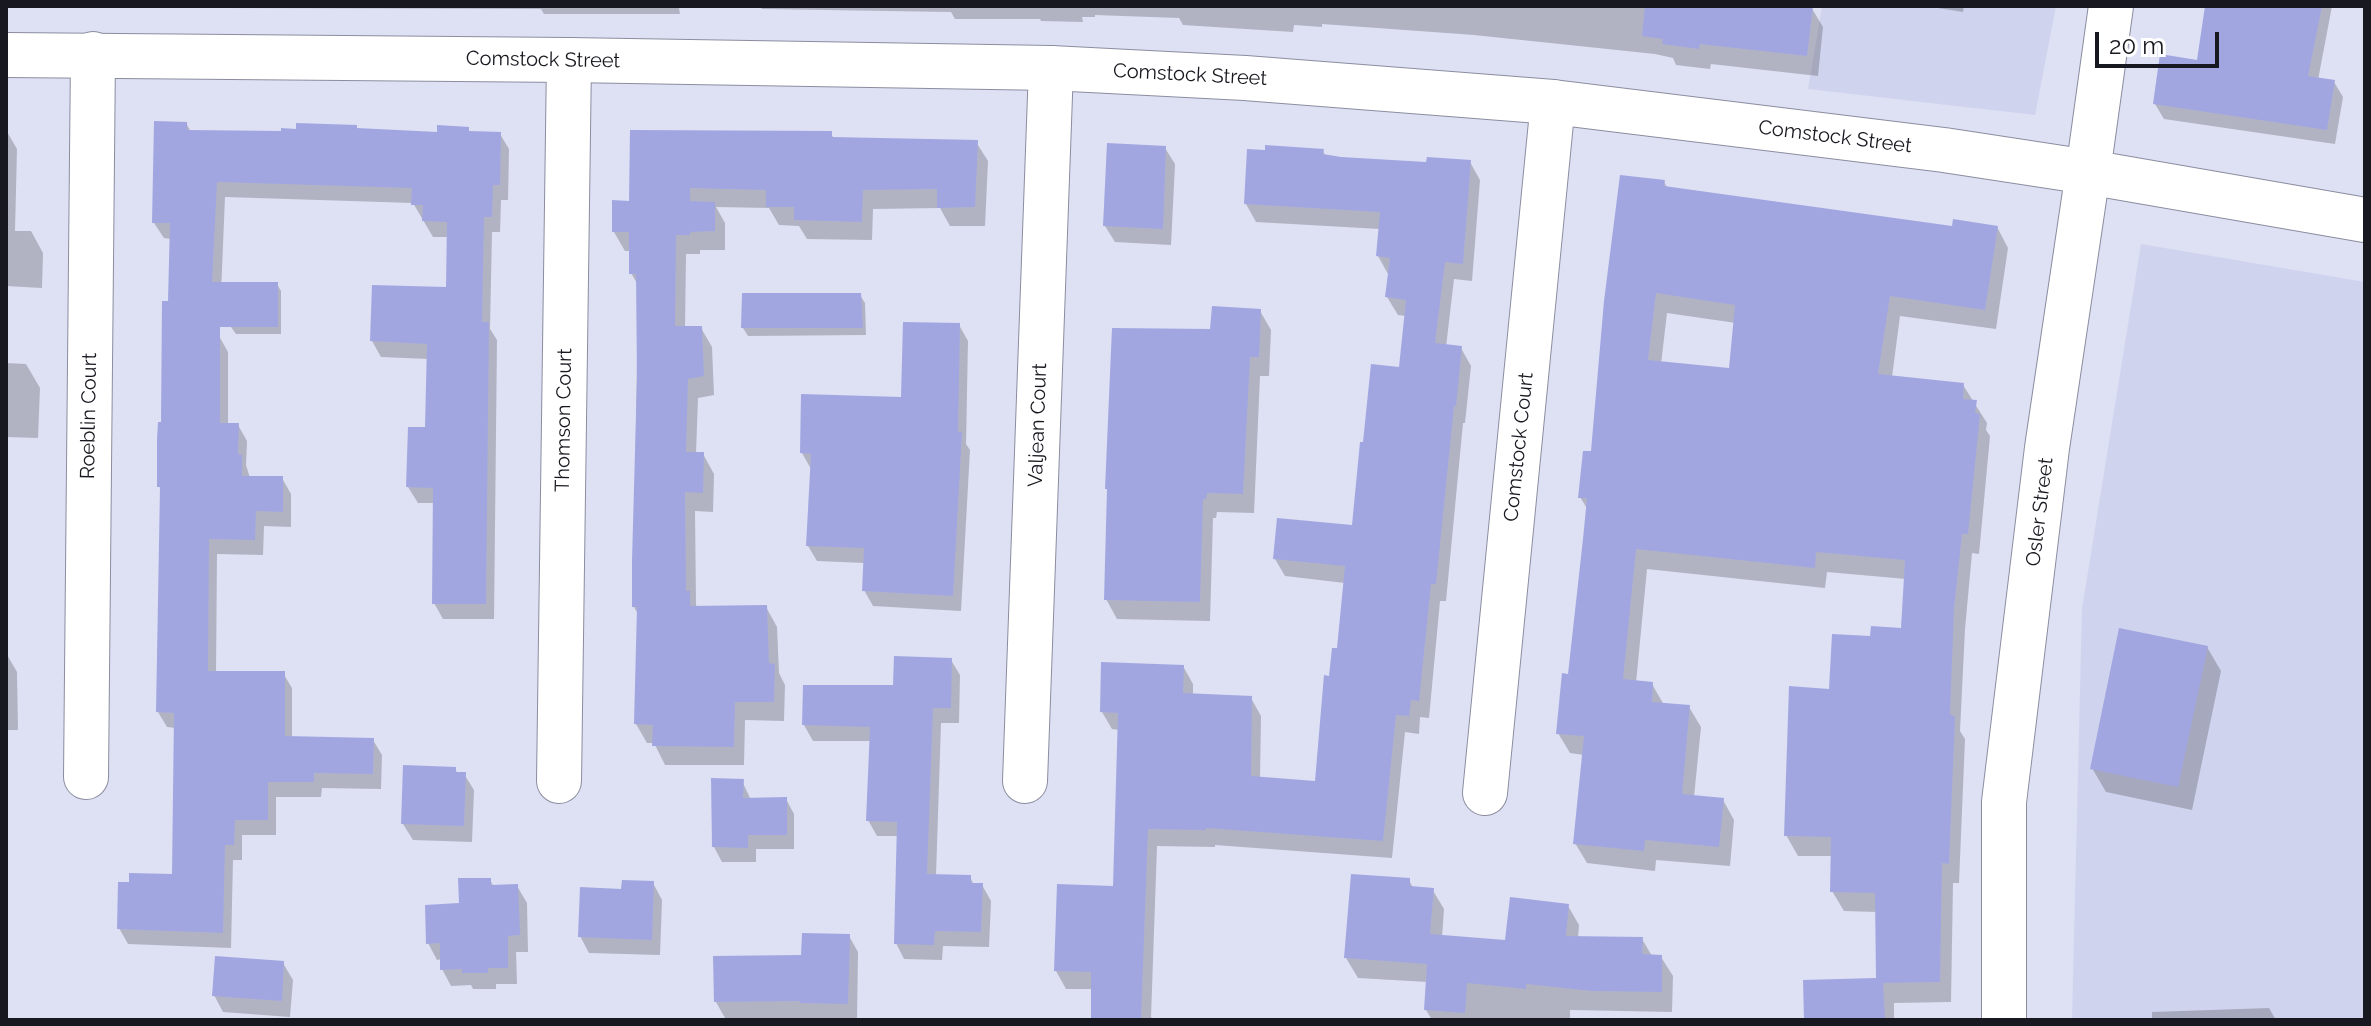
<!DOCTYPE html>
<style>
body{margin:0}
#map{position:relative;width:2371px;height:1026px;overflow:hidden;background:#dee0f4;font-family:Raleway,sans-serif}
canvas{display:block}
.frame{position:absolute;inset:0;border:8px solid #181920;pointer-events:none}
.scale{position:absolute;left:2095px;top:32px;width:124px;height:36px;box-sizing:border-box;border:4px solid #181920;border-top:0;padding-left:10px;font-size:24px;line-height:28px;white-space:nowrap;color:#181920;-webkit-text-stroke:6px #fff;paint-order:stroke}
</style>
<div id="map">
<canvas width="2371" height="1026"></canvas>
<div class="frame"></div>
<div class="scale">20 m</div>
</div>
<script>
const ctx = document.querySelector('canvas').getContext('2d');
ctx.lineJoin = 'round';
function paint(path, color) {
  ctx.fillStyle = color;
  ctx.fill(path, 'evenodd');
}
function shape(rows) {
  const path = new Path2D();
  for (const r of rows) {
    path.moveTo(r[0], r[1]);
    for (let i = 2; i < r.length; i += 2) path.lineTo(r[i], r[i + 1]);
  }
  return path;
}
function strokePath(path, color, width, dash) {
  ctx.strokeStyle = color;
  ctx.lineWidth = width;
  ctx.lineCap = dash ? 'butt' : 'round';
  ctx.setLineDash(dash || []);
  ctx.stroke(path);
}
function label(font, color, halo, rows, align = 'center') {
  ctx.font = font + ' Raleway,sans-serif';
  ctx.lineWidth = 8;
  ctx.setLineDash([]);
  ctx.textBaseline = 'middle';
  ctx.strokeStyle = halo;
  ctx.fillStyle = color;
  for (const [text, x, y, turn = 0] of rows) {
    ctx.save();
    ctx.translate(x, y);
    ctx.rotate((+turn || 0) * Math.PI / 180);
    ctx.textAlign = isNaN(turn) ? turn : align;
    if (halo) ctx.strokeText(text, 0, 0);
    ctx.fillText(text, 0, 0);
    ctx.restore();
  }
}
paint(shape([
 [1822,6,2056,6,2035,115,1808,89],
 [2141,244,2365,282,2365,1020,2072,1020,2082,609]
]), '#d0d3ee');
paint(shape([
 [218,6,692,6,692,8,679,8,680,14,544,14,541,9,220,8],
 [760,6,1806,6,1811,7,1823,27,1818,76,1711,64,1710,69,1676,65,1673,58,1655,54,1474,35,1322,24,1322,27,1294,25,1293,32,1183,25,1179,18,1095,15,1095,17,1082,17,1083,22,1041,21,1040,19,955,19,951,12,762,9],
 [1925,6,1964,6,1963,12],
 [2207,6,2332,6,2318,80,2334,82,2343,97,2335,144,2164,119,2155,104,2199,62],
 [186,123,191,132,283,133,357,130,439,134,468,129,470,133,500,134,509,149,508,200,501,200,500,232,492,232,490,329,497,340,494,619,443,619,434,603,435,503,418,503,408,487,427,429,429,359,381,357,372,341,448,289,449,237,433,237,413,203,225,197,221,293,171,239,164,238,154,223],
 [6,130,17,149,15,231,31,231,43,253,42,288,6,286],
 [831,133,834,139,976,142,988,161,985,226,950,226,940,208,873,209,872,240,807,239,799,226,779,225,769,208,716,207,725,223,725,250,700,250,700,254,686,254,685,328,701,328,712,347,714,395,698,398,696,454,703,454,714,474,713,512,695,511,696,605,698,608,766,607,777,627,779,673,785,685,784,721,745,720,744,765,665,765,654,743,647,743,636,724,638,614,634,607,634,561,638,285,631,273,631,251,625,251,614,232,631,203],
 [1165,148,1175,164,1171,245,1115,242,1105,226],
 [1323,151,1326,157,1428,165,1470,162,1480,180,1472,281,1454,279,1446,347,1461,348,1471,366,1465,423,1463,423,1446,601,1440,601,1429,718,1420,717,1419,734,1405,732,1392,858,1215,845,1215,847,1157,846,1151,1017,1155,1020,1093,1020,1093,989,1066,989,1056,971,1115,888,1120,730,1112,729,1102,712,1183,666,1193,684,1193,696,1251,698,1261,716,1260,778,1317,783,1330,678,1338,650,1345,583,1285,576,1275,559,1354,527,1365,444,1401,369,1406,316,1398,315,1387,297,1388,274,1378,256,1380,229,1256,222,1246,204],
 [1664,182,1668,189,1953,229,1997,227,2008,248,1996,329,1900,316,1892,377,1963,385,1987,423,1986,430,1990,436,1979,554,1972,553,1965,629,1960,731,1965,739,1959,883,1953,883,1951,1002,1894,1003,1894,1020,1806,1020,1878,980,1877,912,1844,911,1832,891,1833,856,1798,856,1786,835,1831,691,1872,638,1902,630,1906,579,1827,572,1825,588,1647,569,1636,683,1652,684,1664,705,1689,707,1701,727,1694,797,1723,800,1734,820,1730,866,1656,860,1655,871,1587,863,1575,843,1584,755,1570,753,1558,733,1569,676,1588,510,1580,497],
 [1667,313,1736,323,1731,370,1661,364],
 [277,284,281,291,281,334,236,334,231,327],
 [860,295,865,303,866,335,748,336,743,328],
 [1260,311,1271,330,1269,376,1260,376,1254,513,1217,512,1216,518,1213,518,1210,621,1117,619,1106,599,1212,331],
 [959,325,968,341,966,444,970,450,961,611,873,606,864,590,865,563,817,561,808,546,811,469,802,453,903,399],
 [219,336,228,352,228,425,238,425,247,441,246,465,250,478,282,478,291,494,291,527,264,526,263,555,217,554,216,673,283,673,292,688,292,738,373,740,382,755,381,789,322,788,321,797,276,797,276,835,242,835,242,860,233,860,231,948,128,944,119,928,174,876,176,728,167,727,158,712,162,492,159,486],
 [6,363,26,364,40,388,38,438,6,437],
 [2207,647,2221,671,2192,810,2106,792,2092,768],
 [6,653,17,672,18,730,6,730],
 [951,660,960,675,959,723,941,723,936,876,970,877,974,885,982,885,991,901,989,947,943,946,942,960,904,959,896,943,899,836,877,836,868,820,871,741,813,741,804,725,895,687],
 [455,769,458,774,464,774,474,790,472,842,413,840,403,824],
 [742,781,751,800,786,799,794,814,794,849,756,849,756,862,722,862,714,847],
 [490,880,494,887,517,886,527,903,528,952,516,952,517,984,496,984,496,989,473,989,471,985,451,986,442,969,442,959,437,960,428,943,461,905],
 [1409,880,1413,888,1432,889,1444,909,1442,937,1507,942,1568,906,1579,925,1578,938,1642,939,1652,956,1661,957,1673,976,1672,1012,1570,1010,1570,1020,1432,1020,1426,1010,1428,982,1358,978,1346,958],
 [653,883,662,900,660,955,589,953,580,936,623,891],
 [849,936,858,952,857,1020,725,1018,716,1002],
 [283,963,293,980,290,1017,223,1012,214,995],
 [2269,1008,2276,1020,2152,1020,2152,1012],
 [945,1018,991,1018,992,1020,945,1020]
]), '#0003');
paint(shape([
 [1645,6,1813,6,1807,56,1700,44,1699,49,1662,44,1663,39,1642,36],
 [2205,6,2322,6,2308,76,2335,80,2327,130,2153,104,2160,54,2197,60],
 [154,121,187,122,187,130,281,131,281,128,296,129,296,123,357,125,357,128,437,132,437,125,469,127,469,131,501,132,500,185,493,185,492,217,484,217,482,322,489,322,486,604,432,604,433,488,406,487,408,427,425,427,427,344,370,341,372,285,446,287,447,222,422,221,423,205,411,205,412,188,217,182,212,282,278,282,278,327,220,327,220,423,239,423,238,454,242,455,242,476,283,476,283,512,256,511,255,540,209,539,208,671,285,671,285,736,374,738,373,774,314,773,314,782,268,782,268,820,235,820,234,845,225,845,223,933,117,929,118,882,129,882,129,873,172,874,174,713,156,712,160,487,157,487,157,440,158,422,161,422,162,301,168,301,170,223,152,223],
 [630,130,832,131,832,137,978,140,975,207,937,208,937,189,863,190,862,222,794,220,794,207,766,207,766,190,690,188,690,201,715,202,715,231,690,232,690,235,676,235,675,326,702,326,704,376,688,379,686,452,704,452,703,493,685,492,686,591,690,591,690,606,767,605,769,663,775,664,774,702,735,702,734,747,652,746,653,725,634,724,637,607,632,607,632,561,637,378,636,274,629,274,629,232,612,232,612,200,629,201],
 [1107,143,1166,146,1163,229,1103,226],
 [1265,145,1324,149,1323,154,1341,157,1426,162,1427,157,1471,160,1463,264,1445,262,1435,343,1462,346,1456,406,1454,406,1436,584,1431,584,1419,701,1411,700,1409,716,1396,715,1383,841,1206,828,1206,830,1148,829,1141,1020,1091,1020,1091,972,1054,971,1057,884,1113,886,1118,713,1100,712,1101,662,1184,665,1183,693,1252,696,1251,776,1315,781,1324,675,1329,676,1332,648,1337,648,1345,566,1273,559,1277,518,1352,525,1360,442,1363,442,1371,364,1399,367,1406,300,1385,297,1390,258,1376,256,1380,212,1244,204,1247,149,1265,150],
 [1620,175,1665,180,1664,186,1952,226,1953,219,1998,226,1985,310,1890,296,1878,374,1964,383,1963,399,1977,400,1975,413,1980,414,1968,534,1962,534,1954,608,1950,714,1955,717,1949,864,1942,863,1940,982,1883,983,1885,1020,1804,1020,1803,980,1876,978,1875,893,1830,892,1831,837,1784,836,1789,686,1829,689,1832,634,1870,636,1871,626,1901,628,1905,560,1816,552,1815,568,1636,549,1623,679,1653,682,1652,702,1690,705,1682,794,1724,798,1719,847,1645,840,1644,851,1573,844,1584,736,1556,734,1562,673,1568,674,1583,539,1587,498,1578,498,1583,451,1591,451,1604,301],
 [1656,293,1735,305,1729,368,1648,360],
 [742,293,861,293,863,328,741,328],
 [1212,306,1261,309,1259,357,1250,357,1243,494,1207,493,1206,499,1203,499,1200,602,1104,600,1107,489,1105,489,1112,328,1210,329],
 [903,322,960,323,958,432,962,432,953,596,862,591,864,548,806,546,811,454,800,453,801,394,901,397],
 [2119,628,2208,646,2178,787,2090,769],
 [894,656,952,658,951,708,933,708,927,874,971,875,971,883,983,883,981,932,935,931,934,945,894,944,897,822,866,821,870,727,802,725,803,685,893,685],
 [403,765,456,767,456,772,466,772,464,826,401,824],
 [711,778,744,779,743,798,787,797,787,835,748,835,748,848,712,847],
 [1351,874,1410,878,1410,886,1434,888,1430,934,1505,940,1510,897,1569,904,1566,936,1643,937,1642,954,1662,955,1662,992,1592,991,1526,984,1526,989,1467,983,1465,1013,1424,1010,1427,964,1344,958],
 [458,878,491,878,491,885,518,884,520,935,508,936,508,968,488,968,488,973,462,973,462,969,440,970,440,943,426,944,425,905,459,903],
 [622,880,654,881,652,940,578,937,580,887,621,889],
 [802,933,850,934,848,1004,800,1003,800,1001,714,1002,713,956,801,955],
 [215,956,284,961,282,1001,212,996]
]), '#a1a6e0');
const street = shape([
 [2111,6,2088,172,2365,220],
 [86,777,93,54],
 [559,781,569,60],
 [1025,781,1051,68],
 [1485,793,1553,102]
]);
const secondary = shape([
 [6,55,569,60,1051,68,1245,78,1553,102,1944,150,2088,172,2047,448,2004,802,2004,1020]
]);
strokePath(street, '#8b8d9f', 46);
strokePath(secondary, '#8b8d9f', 46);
strokePath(street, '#fff', 44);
strokePath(secondary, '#fff', 44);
label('20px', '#181920', '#fff', [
 ["Comstock Street",543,60,1],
 ["Comstock Street",1190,75,3],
 ["Comstock Street",1835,137,7],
 ["Roeblin Court",89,416,-89],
 ["Thomson Court",564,420,-89],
 ["Valjean Court",1038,425,-88],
 ["Comstock Court",1519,447,-84],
 ["Osler Street",2040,512,-83]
]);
</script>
